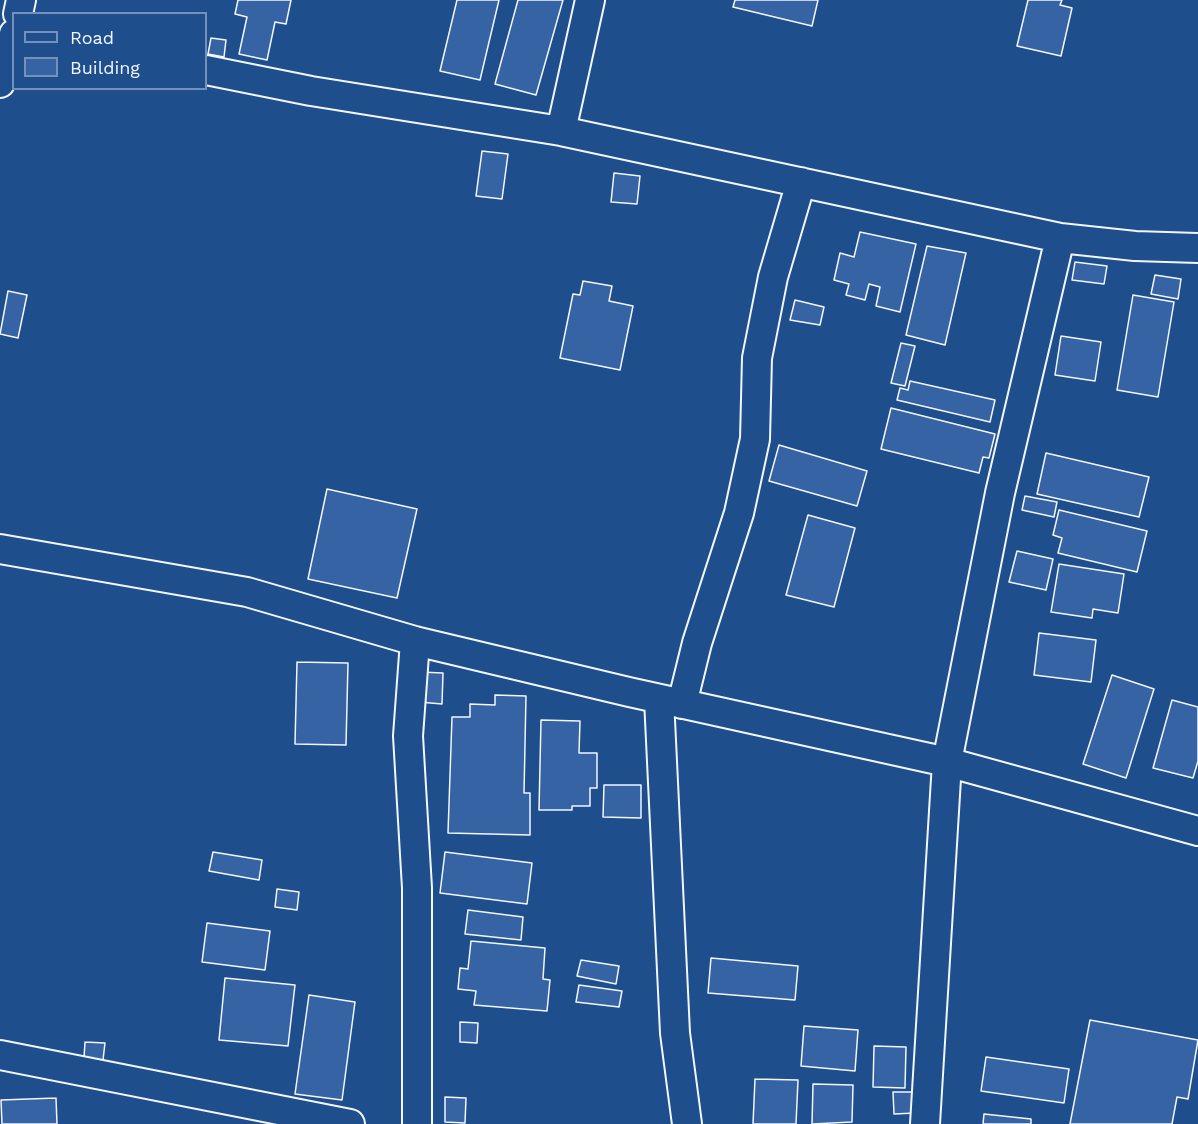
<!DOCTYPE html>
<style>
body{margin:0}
#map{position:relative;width:1198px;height:1124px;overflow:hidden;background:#1f4e8c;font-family:"Work Sans",sans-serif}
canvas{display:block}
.legend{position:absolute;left:12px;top:12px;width:195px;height:78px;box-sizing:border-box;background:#1f4e8c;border:2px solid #7391ba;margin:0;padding:8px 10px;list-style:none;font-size:18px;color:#f2f6ff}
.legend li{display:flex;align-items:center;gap:12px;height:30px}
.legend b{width:30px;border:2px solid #7391ba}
</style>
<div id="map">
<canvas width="1198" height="1124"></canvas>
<ul class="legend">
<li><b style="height:8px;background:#1f4e8c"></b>Road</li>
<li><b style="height:16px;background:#3563a3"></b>Building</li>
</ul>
</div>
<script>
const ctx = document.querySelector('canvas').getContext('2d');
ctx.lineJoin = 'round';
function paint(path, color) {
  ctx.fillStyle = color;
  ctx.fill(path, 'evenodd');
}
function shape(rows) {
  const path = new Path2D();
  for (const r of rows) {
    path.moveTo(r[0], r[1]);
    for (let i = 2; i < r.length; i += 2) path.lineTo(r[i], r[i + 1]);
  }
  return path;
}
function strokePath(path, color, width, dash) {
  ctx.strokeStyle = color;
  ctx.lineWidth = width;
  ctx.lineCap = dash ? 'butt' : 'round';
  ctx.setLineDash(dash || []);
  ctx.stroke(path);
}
const building = shape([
 [238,0,291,0,286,24,275,22,267,60,239,54,247,17,235,14,238,0],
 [457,0,499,0,480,80,440,71,457,0],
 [518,0,563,0,536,95,495,84,518,0],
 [735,0,818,0,812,26,733,7,735,0],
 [1028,0,1062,0,1060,5,1072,8,1061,56,1017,46,1028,0],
 [211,38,226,40,224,57,208,54,211,38],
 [482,151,508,154,502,199,476,196,482,151],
 [614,173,640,176,637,204,611,202,614,173],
 [860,232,916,244,900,312,876,306,880,287,869,284,865,300,846,295,849,284,834,280,840,253,854,257,860,232],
 [927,246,966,253,945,345,906,335,927,246],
 [1075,262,1107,266,1104,284,1072,280,1075,262],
 [1155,275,1181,279,1178,299,1151,294,1155,275],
 [583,281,612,286,609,301,633,306,620,370,560,358,573,294,580,295,583,281],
 [8,291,27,295,18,338,0,334,8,291],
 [1133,295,1174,302,1158,397,1117,390,1133,295],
 [795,300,824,307,820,325,790,320,795,300],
 [1061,336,1101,342,1095,381,1055,375,1061,336],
 [901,343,915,346,905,386,891,383,901,343],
 [910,381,995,400,990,422,897,400,900,388,908,390,910,381],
 [891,408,995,434,989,458,983,457,979,473,881,449,891,408],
 [779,445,867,471,857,506,769,481,779,445],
 [1046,453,1149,477,1139,517,1037,494,1046,453],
 [327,489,417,509,397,598,308,579,327,489],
 [1025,496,1057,502,1054,517,1022,510,1025,496],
 [1059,510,1147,531,1137,572,1058,553,1062,538,1053,535,1059,510],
 [808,515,855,528,834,607,786,595,808,515],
 [1017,551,1053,559,1046,590,1009,582,1017,551],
 [1059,564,1124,574,1118,613,1093,609,1092,618,1051,612,1059,564],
 [1039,633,1096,640,1091,682,1034,675,1039,633],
 [297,662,348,663,346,745,295,744,297,662],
 [420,672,443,673,442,704,419,702,420,672],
 [1112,675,1154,689,1126,778,1083,764,1112,675],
 [495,695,526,696,524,793,530,793,530,835,448,833,452,717,470,717,470,704,495,705,495,695],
 [1172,700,1198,707,1198,761,1193,778,1153,768,1172,700],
 [541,720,580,721,579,753,597,753,597,788,590,788,590,806,572,806,572,810,539,810,541,720],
 [604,785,641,785,641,818,603,817,604,785],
 [213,852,262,860,259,880,209,871,213,852],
 [445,852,532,863,527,904,440,893,445,852],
 [277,889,299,892,297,910,275,907,277,889],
 [468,910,523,917,521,940,465,934,468,910],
 [207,923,270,931,265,970,202,962,207,923],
 [471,941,545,948,543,979,550,980,547,1011,474,1005,476,991,458,989,460,968,468,969,471,941],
 [711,958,798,966,795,1000,708,993,711,958],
 [581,960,619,966,616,984,577,976,581,960],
 [225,978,295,985,288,1046,219,1040,225,978],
 [579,985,622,991,619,1007,576,1002,579,985],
 [309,995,355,1002,342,1100,295,1094,309,995],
 [1090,1020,1198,1040,1188,1099,1177,1097,1172,1124,1070,1124,1090,1020],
 [460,1022,478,1023,477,1043,460,1042,460,1022],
 [804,1026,858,1030,855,1071,801,1066,804,1026],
 [85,1042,105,1043,103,1060,84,1058,85,1042],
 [874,1046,906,1047,905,1088,873,1087,874,1046],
 [986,1057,1069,1069,1064,1103,981,1091,986,1057],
 [755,1079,798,1080,796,1124,753,1124,755,1079],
 [813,1084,853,1085,852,1122,812,1124,813,1084],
 [893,1092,915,1092,915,1113,894,1114,893,1092],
 [445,1097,466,1098,465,1123,445,1122,445,1097],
 [56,1098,57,1124,2,1124,1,1100,56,1098],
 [984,1114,1031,1119,1031,1124,983,1124,984,1114]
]);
paint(building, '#3563a3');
strokePath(building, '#f2f6ff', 1.5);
const minor = shape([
 [18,14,21,0],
 [206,70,311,91,561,131,1060,238,1135,246,1198,248],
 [0,83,14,34],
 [561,131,590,0],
 [0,549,247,592,415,641,629,692,947,762,1198,831],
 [415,641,408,736,417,888,417,1124],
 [659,699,675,1033,687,1124],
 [682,704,697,643,739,513,755,439,757,358,773,277,801,182],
 [0,1055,350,1124],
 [925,1124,947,762,1000,493,1060,238]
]);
strokePath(minor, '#f2f6ff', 32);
strokePath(minor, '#1f4e8c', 28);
</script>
